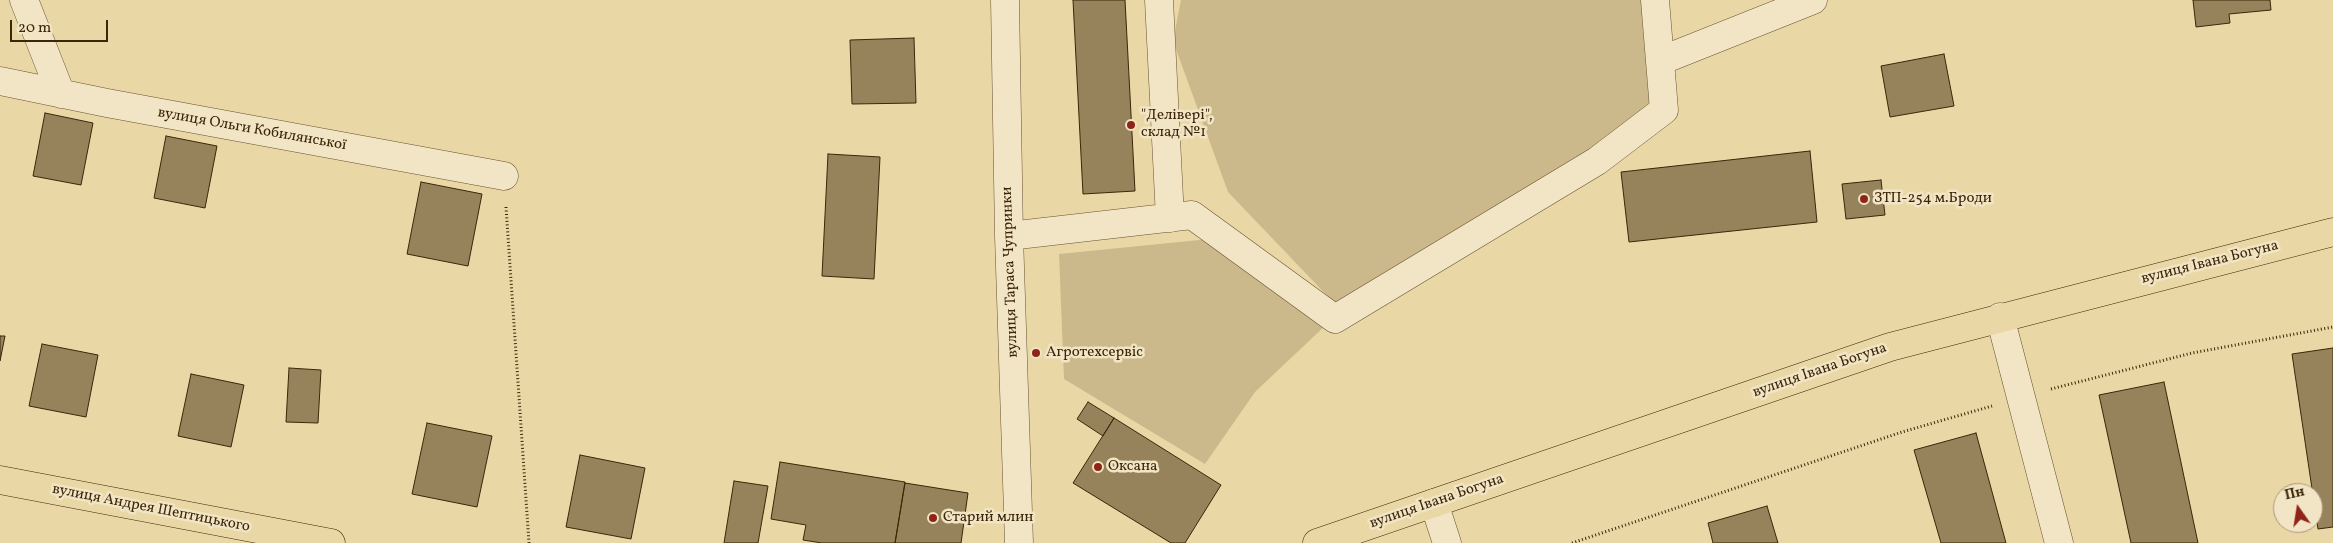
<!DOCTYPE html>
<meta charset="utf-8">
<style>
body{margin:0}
#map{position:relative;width:2333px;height:543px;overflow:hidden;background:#ead7a6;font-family:Vollkorn,serif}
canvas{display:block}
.north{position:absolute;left:2273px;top:483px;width:50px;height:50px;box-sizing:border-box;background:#f1e5c5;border:1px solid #a9997a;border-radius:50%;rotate:347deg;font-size:14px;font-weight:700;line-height:20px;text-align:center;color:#3c2609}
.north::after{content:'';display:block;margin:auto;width:18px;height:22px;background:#8f2418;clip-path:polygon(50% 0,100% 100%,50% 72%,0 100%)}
.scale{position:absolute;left:10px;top:20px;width:98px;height:22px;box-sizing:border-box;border:2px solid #3c2609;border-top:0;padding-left:6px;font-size:15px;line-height:18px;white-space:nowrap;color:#3c2609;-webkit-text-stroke:4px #f1e5c5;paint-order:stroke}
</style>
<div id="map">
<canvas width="2333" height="543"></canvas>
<div class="north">Пн</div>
<div class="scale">20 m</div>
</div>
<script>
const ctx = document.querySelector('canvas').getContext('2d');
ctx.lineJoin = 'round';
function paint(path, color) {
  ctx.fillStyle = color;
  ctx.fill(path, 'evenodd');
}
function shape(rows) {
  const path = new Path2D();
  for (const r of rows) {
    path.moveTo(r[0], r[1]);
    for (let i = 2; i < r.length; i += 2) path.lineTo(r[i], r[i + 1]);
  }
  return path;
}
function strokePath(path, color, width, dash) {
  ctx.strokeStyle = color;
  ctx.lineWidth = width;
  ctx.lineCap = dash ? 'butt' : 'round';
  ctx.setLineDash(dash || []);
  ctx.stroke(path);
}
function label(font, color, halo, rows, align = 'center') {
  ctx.font = font + ' Vollkorn,serif';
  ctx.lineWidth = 5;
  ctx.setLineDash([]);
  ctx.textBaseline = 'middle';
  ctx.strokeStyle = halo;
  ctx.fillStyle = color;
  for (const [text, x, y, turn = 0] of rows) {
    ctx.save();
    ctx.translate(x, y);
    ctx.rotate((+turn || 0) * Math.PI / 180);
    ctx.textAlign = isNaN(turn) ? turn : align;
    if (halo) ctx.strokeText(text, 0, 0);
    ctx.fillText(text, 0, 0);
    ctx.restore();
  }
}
paint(shape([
 [1181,0,1643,0,1653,102,1592,151,1337,306,1228,192,1173,41],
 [1209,239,1327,324,1255,392,1205,464,1064,379,1059,254]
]), '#ccb98b');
const building = shape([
 [1073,0,1125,0,1135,191,1083,194,1073,0],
 [2193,0,2270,0,2271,10,2229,14,2230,23,2196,27,2193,0],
 [914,38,916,103,852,104,850,40,914,38],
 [1944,54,1954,106,1890,117,1881,66,1944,54],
 [45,113,93,123,81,185,33,176,45,113],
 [166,136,217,146,205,208,154,198,166,136],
 [1810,151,1817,222,1629,242,1621,172,1810,151],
 [828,154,880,157,874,279,822,276,828,154],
 [1881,180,1885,215,1846,219,1842,184,1881,180],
 [421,182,482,194,468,266,407,254,421,182],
 [0,336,5,336,0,361,0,336],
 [42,344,98,355,86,417,29,406,42,344],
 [2333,348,2333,527,2318,529,2292,354,2333,348],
 [289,368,321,370,318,423,286,422,289,368],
 [191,374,244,385,231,447,178,436,191,374],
 [2164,382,2198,543,2131,543,2099,395,2164,382],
 [1088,402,1114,418,1103,436,1077,419,1088,402],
 [1114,418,1221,485,1185,543,1171,543,1073,483,1114,418],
 [427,423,492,436,477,507,412,494,427,423],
 [1976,433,2006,543,1941,543,1914,450,1976,433],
 [580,455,645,468,631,539,566,527,580,455],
 [780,462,905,482,895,543,822,543,803,540,806,525,771,519,780,462],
 [734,481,768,486,758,543,724,543,734,481],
 [905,483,968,493,961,543,895,543,905,483],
 [1767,506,1778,543,1713,543,1708,523,1767,506]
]);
paint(building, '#96825b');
strokePath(building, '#3c2609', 1);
const minor = shape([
 [24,0,61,94],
 [1005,0,1009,236,1019,543],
 [1159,0,1170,218],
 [1660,61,1813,0],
 [0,81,107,103,504,176],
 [1009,236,1192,215,1335,319,1597,161,1664,110,1655,0],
 [2000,317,2059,543],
 [1434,503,1447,543]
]);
const major = shape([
 [0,480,331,543],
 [1317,543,1890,347,2333,232]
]);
strokePath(minor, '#685230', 29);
strokePath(major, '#3c2609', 29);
strokePath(shape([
 [506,207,529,543],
 [2051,389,2192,353,2333,327],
 [1572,543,1902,432,1992,406]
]), '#3c2609', 3, [1, 2.5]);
strokePath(minor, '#f1e5c5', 28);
strokePath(major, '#ead7a6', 28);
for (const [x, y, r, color] of [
 [1131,125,5,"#8f2418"],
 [1864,199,5,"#8f2418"],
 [1036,353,5,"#8f2418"],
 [1098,467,5,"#8f2418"],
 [933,518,5,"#8f2418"]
]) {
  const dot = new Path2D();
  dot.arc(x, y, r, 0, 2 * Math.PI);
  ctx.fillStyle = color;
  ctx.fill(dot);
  strokePath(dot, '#f1e5c5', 2);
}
label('15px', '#3c2609', '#f1e5c5', [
 ["\"Делівері\",",1141,116],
 ["склад №1",1141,133],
 ["ЗТП-254 м.Броди",1874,199],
 ["Агротехсервіс",1046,353],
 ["Оксана",1108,467],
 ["Старий млин",943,518]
], 'left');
label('15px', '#3c2609', '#f1e5c5', [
 ["вулиця Ольги Кобилянської",252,130,10],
 ["вулиця Івана Богуна",2210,263,-14],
 ["вулиця Тараса Чупринки",1011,272,-92],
 ["вулиця Івана Богуна",1820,371,-19],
 ["вулиця Івана Богуна",1437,502,-19],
 ["вулиця Андрея Шептицького",151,509,11]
]);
</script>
